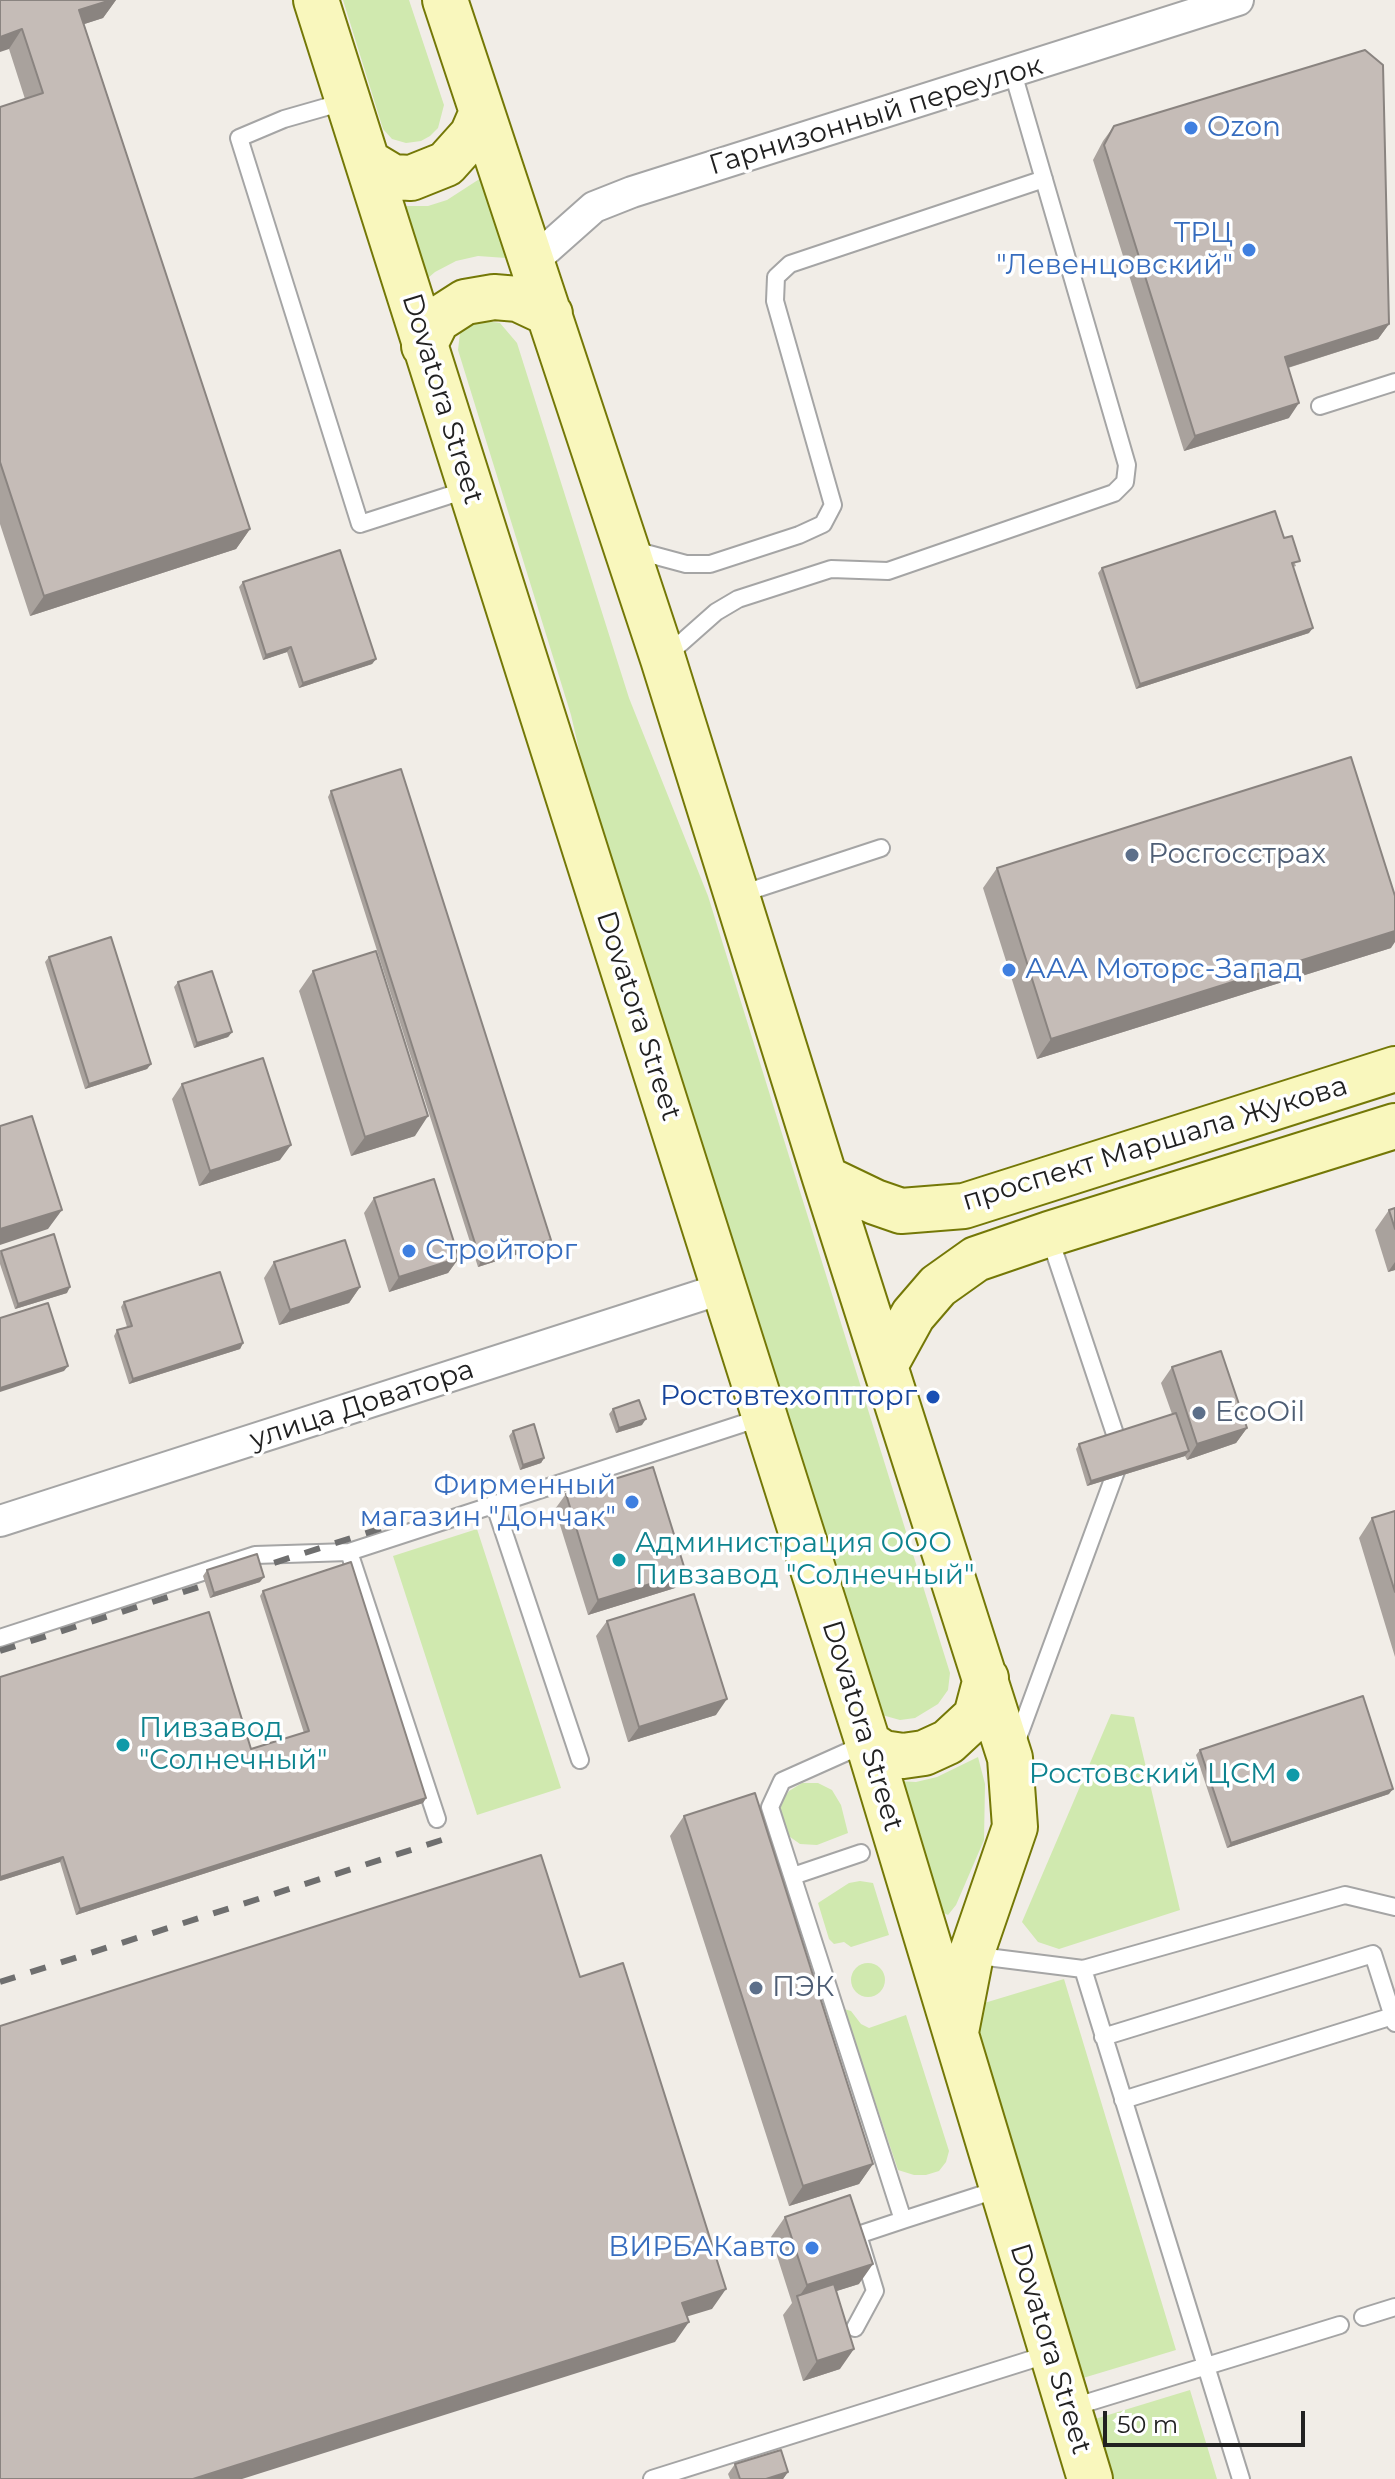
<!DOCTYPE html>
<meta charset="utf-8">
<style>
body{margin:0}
#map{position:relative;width:1395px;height:2479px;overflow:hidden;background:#f1ede7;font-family:Montserrat,sans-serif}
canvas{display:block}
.scale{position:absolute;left:1103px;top:2411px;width:202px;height:36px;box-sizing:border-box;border:4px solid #212121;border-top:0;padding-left:10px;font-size:24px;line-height:28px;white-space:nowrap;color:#212121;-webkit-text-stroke:6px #fff;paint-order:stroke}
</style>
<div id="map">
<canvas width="1395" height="2479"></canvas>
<div class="scale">50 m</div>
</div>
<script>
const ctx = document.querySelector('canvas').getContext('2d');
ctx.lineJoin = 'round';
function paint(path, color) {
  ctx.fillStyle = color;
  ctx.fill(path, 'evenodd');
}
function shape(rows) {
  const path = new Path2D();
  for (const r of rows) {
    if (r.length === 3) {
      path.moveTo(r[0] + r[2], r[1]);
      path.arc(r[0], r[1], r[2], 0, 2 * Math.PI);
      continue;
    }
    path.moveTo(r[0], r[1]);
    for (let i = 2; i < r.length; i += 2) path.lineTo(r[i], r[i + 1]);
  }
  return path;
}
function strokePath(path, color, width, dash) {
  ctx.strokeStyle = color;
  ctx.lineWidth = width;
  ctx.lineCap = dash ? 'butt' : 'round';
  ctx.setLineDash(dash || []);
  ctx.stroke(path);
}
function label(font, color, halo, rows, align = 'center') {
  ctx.font = font + ' Montserrat,sans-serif';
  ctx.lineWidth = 7;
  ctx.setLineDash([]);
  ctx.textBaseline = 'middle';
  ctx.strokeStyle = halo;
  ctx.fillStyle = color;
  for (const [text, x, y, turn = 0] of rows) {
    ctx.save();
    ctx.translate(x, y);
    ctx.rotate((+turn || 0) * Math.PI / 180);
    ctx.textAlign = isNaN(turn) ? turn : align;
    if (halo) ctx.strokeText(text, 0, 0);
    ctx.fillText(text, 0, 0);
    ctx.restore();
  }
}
paint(shape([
 [343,0,409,0,444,105,438,128,430,136,421,141,406,143,392,139,383,129],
 [481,178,506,258,478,256,456,261,435,272,421,284,395,206,428,206,447,200],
 [486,321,500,323,517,343,629,698,708,896,950,1673,948,1690,938,1704,915,1718,900,1720,882,1715,598,831,571,715,458,350,460,333,471,325],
 [477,1529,561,1788,477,1815,393,1556],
 [1111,1714,1134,1717,1180,1910,1059,1949,1038,1942,1022,1922],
 [978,1757,985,1784,984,1840,956,1905,948,1915,936,1909,896,1781,916,1782,937,1777],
 [802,1783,818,1783,832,1790,841,1805,848,1833,817,1845,800,1844,786,1834,779,1820,780,1804,789,1791],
 [860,1881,873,1883,889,1935,851,1947,844,1942,834,1944,829,1939,818,1903,849,1883],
 [868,1980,17],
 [1064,1979,1176,2350,1083,2378,971,2007],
 [844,2009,851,2011,861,2024,869,2028,906,2015,949,2151,946,2162,939,2171,926,2175,914,2175,898,2170],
 [1190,2390,1217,2479,1113,2479,1095,2419]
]), '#d0e9af');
const lane = shape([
 [347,101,284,119,239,138,360,524,469,489],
 [1320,406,1395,382],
 [634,550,686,564,710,564,799,535,823,524,833,505,775,301,776,277,790,264,1044,179],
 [664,658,716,612,738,599,831,569,888,571,1114,493,1125,482,1127,465,1013,73],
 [738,895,881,848],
 [494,1503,580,1760],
 [0,1638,255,1555,349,1552],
 [867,1743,782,1781,770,1807,903,2220,999,2189],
 [1015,1746,1122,1455,1049,1236],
 [437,1819,349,1552,763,1417],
 [793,1876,861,1853],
 [971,1955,1083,1969,1241,2479],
 [1083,1969,1345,1895,1395,1907],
 [1103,2037,1373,1954,1395,2023],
 [1123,2100,1393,2016],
 [1363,2317,1395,2307],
 [855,2328,875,2291,858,2235,903,2220],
 [1070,2408,1340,2325],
 [652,2479,1049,2354]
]);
const street = shape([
 [532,262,594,207,632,192,1238,0],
 [0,1521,724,1288]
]);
const secondary = shape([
 [316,0,868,1743,1090,2479],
 [445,0,663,659,825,1178,1010,1758,1015,1827,971,1955,956,2032],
 [368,162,393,177,411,178,446,164,472,135,482,112],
 [424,346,437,320,465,302,494,297,518,299,550,314],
 [825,1178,875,1202,901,1211,964,1206,1395,1069],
 [886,1364,913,1315,938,1286,976,1259,1049,1234,1395,1126],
 [868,1743,883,1753,903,1756,924,1753,948,1742,976,1716,986,1678]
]);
strokePath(lane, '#a5a5a5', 20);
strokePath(street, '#a5a5a5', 34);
strokePath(secondary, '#747807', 48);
strokePath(lane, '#fff', 16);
strokePath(street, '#fff', 30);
strokePath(secondary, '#f9f7bd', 44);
strokePath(shape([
 [0,1651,401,1522],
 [0,1982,448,1838]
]), '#6f6f6f', 6, [16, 16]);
paint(shape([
 [0,0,116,0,103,18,84,24,250,529,236,549,30,616,0,524,0,107,25,99,9,49],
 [1114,126,1389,324,1378,339,1288,368,1289,418,1184,451,1093,160,1103,141],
 [1284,538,1296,566,1293,567,1309,633,1136,689,1098,573,1102,568],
 [243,582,376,659,372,664,299,688,287,652,263,660,239,587],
 [331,791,547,1245,478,1267,328,797],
 [997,868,1391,948,1037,1059,983,888],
 [49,957,151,1064,147,1069,85,1089,45,962],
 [313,971,415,1136,351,1156,299,991],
 [178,982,232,1032,228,1037,194,1048,174,987],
 [182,1084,280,1160,199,1186,172,1099],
 [374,1198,459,1258,448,1273,389,1292,364,1213],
 [1395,1208,1395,1270,1388,1272,1375,1230,1389,1210],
 [1,1251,67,1293,15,1309,0,1264,0,1253],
 [274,1262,360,1287,349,1303,279,1325,264,1278],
 [124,1302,243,1343,240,1349,129,1384,114,1336,117,1330,127,1327,121,1307],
 [1172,1367,1247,1428,1236,1443,1187,1460,1185,1456,1087,1486,1076,1449,1079,1444,1172,1414,1161,1383],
 [613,1409,642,1425,616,1433,609,1414],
 [513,1431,544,1458,541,1463,520,1470,509,1436],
 [566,1494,675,1588,588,1615,555,1509],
 [1395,1511,1395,1657,1359,1538,1372,1518],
 [207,1570,260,1582,210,1598,203,1576],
 [263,1591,426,1798,423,1803,76,1915,60,1862,0,1881,251,1749,304,1733,260,1596],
 [607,1621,716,1715,628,1742,596,1636],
 [1200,1750,1389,1794,1227,1848,1196,1755],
 [684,1816,873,2164,859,2184,789,2206,670,1836],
 [785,2217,859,2284,836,2291,840,2369,803,2381,783,2315,792,2303,771,2237],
 [735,2464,788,2472,783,2479,730,2479,728,2474]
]), '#a9a29d');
paint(shape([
 [111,0,116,0,103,18,66,30,79,10],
 [22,29,9,49,0,52,0,37],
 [1389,324,1378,339,1274,372,1285,357],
 [1299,403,1289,418,1184,451,1195,436],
 [250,529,236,549,30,616,44,596],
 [1313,628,1309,633,1136,689,1140,684],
 [291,647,287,652,263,660,266,655],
 [376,659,372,664,299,688,303,683],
 [1395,931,1395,942,1391,948,1037,1059,1051,1039],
 [232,1032,228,1037,194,1048,197,1043],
 [151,1064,147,1069,85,1089,89,1084],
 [428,1116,415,1136,351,1156,365,1137],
 [291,1145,280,1160,199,1186,210,1171],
 [62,1210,48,1229,0,1245,0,1229],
 [551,1240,547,1245,478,1267,481,1262],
 [459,1258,448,1273,389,1292,399,1277],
 [1395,1262,1395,1270,1388,1272],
 [70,1287,67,1293,15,1309,18,1304],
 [360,1287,349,1303,279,1325,290,1310],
 [243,1343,240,1349,129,1384,133,1379],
 [68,1366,64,1371,0,1392,0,1388],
 [646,1419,642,1425,616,1433,619,1428],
 [1247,1428,1236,1443,1187,1460,1197,1444],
 [1189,1451,1185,1456,1087,1486,1091,1481],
 [544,1458,541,1463,520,1470,523,1465],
 [686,1573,675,1588,588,1615,598,1600],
 [264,1577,260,1582,210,1598,214,1593],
 [727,1699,716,1715,628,1742,639,1727],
 [1393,1789,1389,1794,1227,1848,1231,1843],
 [426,1798,423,1803,76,1915,80,1909],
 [63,1857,60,1862,0,1881,0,1877],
 [873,2164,859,2184,789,2206,803,2186],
 [873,2264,859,2284,799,2303,798,2298,807,2285],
 [726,2289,712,2309,669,2322,682,2303],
 [689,2322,675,2342,242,2479,193,2479],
 [854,2349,840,2369,803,2381,817,2361],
 [788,2472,783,2479,766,2479]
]), '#8a8480');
const building = shape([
 [0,0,111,0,79,10,250,529,44,596,0,462,0,107,43,93,22,29,0,37,0,0],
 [1365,50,1383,65,1389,324,1285,357,1299,403,1195,436,1104,145,1114,126,1365,50],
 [1275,511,1284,538,1292,536,1300,561,1292,563,1313,628,1140,684,1102,568,1275,511],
 [340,550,376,659,303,683,291,647,266,655,243,582,340,550],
 [1351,757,1395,896,1395,931,1051,1039,997,868,1351,757],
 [401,769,551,1240,481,1262,331,791,401,769],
 [111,937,151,1064,89,1084,49,957,111,937],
 [376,951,428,1116,365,1137,313,971,376,951],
 [212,971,232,1032,197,1043,178,982,212,971],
 [263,1058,291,1145,210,1171,182,1084,263,1058],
 [32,1116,62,1210,0,1229,0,1126,32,1116],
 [434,1179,459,1258,399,1277,374,1198,434,1179],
 [1395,1208,1395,1229,1389,1210,1395,1208],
 [54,1234,70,1287,18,1304,1,1251,54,1234],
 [345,1240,360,1287,290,1310,274,1262,345,1240],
 [220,1272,243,1343,133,1379,117,1330,132,1326,124,1302,220,1272],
 [48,1303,68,1366,0,1388,0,1318,48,1303],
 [1221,1351,1247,1428,1197,1444,1172,1367,1221,1351],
 [639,1400,646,1419,619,1428,613,1409,639,1400],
 [1176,1413,1189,1451,1091,1481,1079,1444,1176,1413],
 [534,1424,544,1458,523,1465,513,1431,534,1424],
 [653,1467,686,1573,598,1600,566,1494,653,1467],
 [1395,1511,1395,1592,1372,1518,1395,1511],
 [257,1554,264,1577,214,1593,207,1570,257,1554],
 [351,1562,426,1798,80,1909,63,1857,0,1877,0,1677,209,1612,251,1749,309,1731,263,1591,351,1562],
 [694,1594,727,1699,639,1727,607,1621,694,1594],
 [1363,1696,1393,1789,1231,1843,1200,1750,1363,1696],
 [755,1793,873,2164,803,2186,684,1816,755,1793],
 [541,1855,580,1977,623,1963,726,2289,682,2303,689,2322,193,2479,0,2479,0,2026,541,1855],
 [850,2195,873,2264,807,2285,785,2217,850,2195],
 [834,2284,854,2349,817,2361,797,2296,834,2284],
 [781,2450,788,2472,766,2479,740,2479,735,2464,781,2450]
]);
paint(building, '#c5bcb7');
strokePath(building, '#8a8480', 2);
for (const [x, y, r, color] of [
 [1191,128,8,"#3f7fe0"],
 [1249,250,8,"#3f7fe0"],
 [1132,855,8,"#5c6f8a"],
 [1009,970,8,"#3f7fe0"],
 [409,1251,8,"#3f7fe0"],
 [933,1397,8,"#1a4fb4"],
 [1199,1413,8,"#5c6f8a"],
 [632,1502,8,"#3f7fe0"],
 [619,1560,8,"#0f9aa8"],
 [123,1745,8,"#0f9aa8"],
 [1293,1775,8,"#0f9aa8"],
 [756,1988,8,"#5c6f8a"],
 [812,2248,8,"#3f7fe0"]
]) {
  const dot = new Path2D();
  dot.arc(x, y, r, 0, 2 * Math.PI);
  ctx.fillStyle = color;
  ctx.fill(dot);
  strokePath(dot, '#fff', 3);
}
label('28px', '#212121', '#fff', [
 ["Гарнизонный переулок",876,116,-17],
 ["Dovatora Street",442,399,73],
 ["Dovatora Street",638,1016,72],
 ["проспект Маршала Жукова",1155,1144,-17],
 ["улица Доватора",362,1405,-18],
 ["Dovatora Street",862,1726,73],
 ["Dovatora Street",1050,2349,73]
]);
label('28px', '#366cbe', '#fff', [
 ["Ozon",1207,128],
 ["ТРЦ",1233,234,"right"],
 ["\"Левенцовский\"",1233,266,"right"],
 ["ААА Моторс-Запад",1025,970],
 ["Стройторг",425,1251],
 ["Фирменный",616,1486,"right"],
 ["магазин \"Дончак\"",616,1518,"right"],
 ["ВИРБАКавто",796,2248,"right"]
], 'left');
label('28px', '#4e5e75', '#fff', [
 ["Росгосстрах",1148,855],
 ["EcoOil",1215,1413],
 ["ПЭК",772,1988]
], 'left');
label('28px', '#164399', '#fff', [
 ["Ростовтехоптторг",917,1397]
], 'right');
label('28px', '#0d838f', '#fff', [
 ["Администрация ООО",635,1544],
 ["Пивзавод \"Солнечный\"",635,1576],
 ["Пивзавод",139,1729],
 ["\"Солнечный\"",139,1761],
 ["Ростовский ЦСМ",1277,1775,"right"]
], 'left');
</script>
